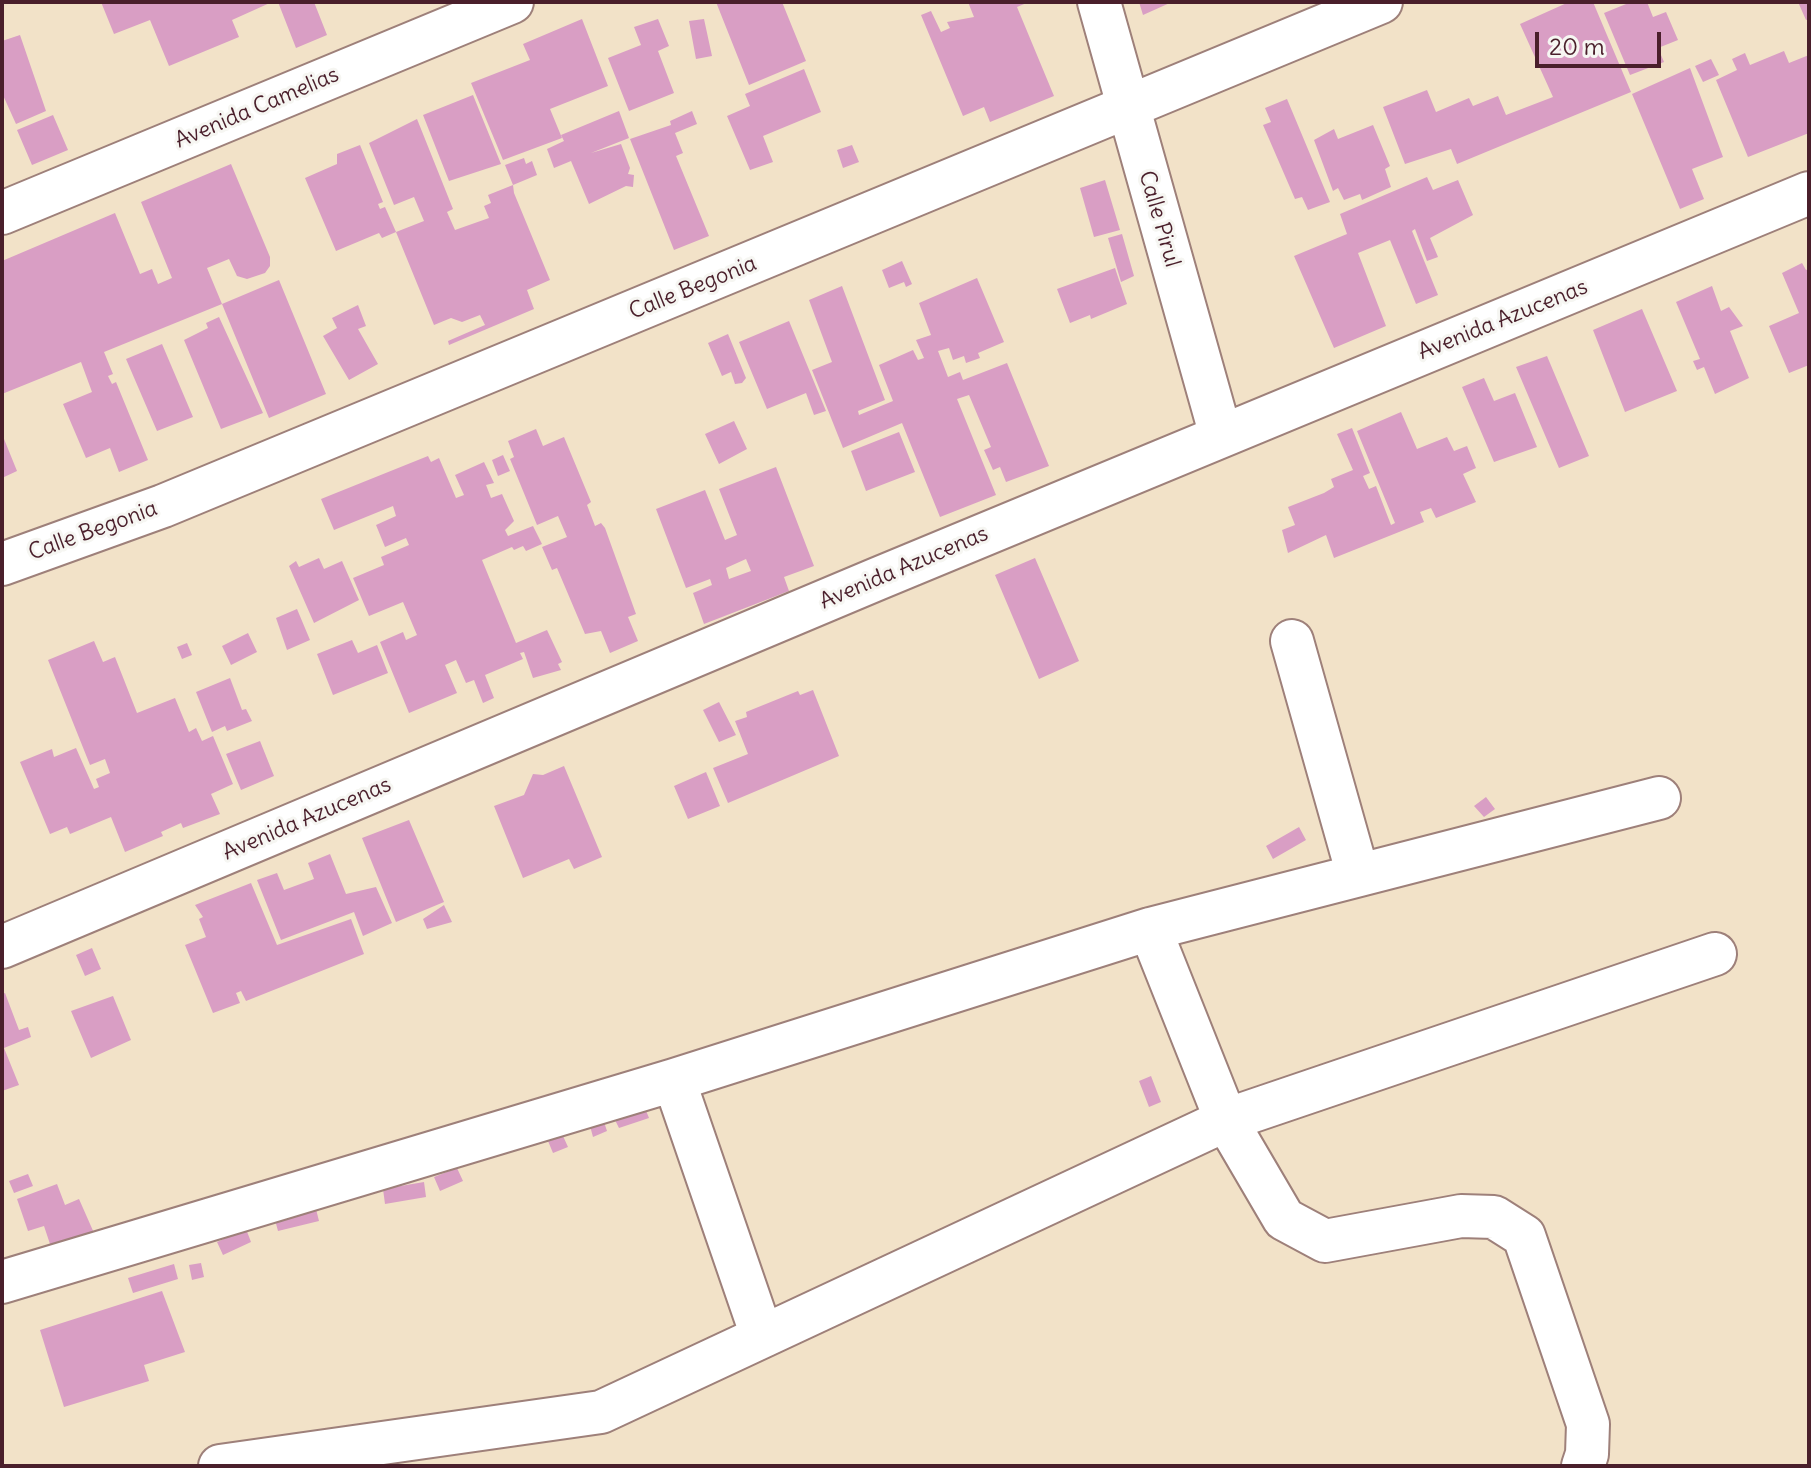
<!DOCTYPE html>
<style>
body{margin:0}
#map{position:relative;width:1811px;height:1468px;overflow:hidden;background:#f2e2c8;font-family:Delius,sans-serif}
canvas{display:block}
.frame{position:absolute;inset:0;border:4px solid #4a1f2b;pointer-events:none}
.scale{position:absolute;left:1535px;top:32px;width:126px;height:36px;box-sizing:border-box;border:4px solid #4a1f2b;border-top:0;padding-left:10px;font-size:24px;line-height:28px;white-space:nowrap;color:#4a1f2b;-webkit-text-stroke:6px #f6f6f2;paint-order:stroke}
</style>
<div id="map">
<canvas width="1811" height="1468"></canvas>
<div class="frame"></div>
<div class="scale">20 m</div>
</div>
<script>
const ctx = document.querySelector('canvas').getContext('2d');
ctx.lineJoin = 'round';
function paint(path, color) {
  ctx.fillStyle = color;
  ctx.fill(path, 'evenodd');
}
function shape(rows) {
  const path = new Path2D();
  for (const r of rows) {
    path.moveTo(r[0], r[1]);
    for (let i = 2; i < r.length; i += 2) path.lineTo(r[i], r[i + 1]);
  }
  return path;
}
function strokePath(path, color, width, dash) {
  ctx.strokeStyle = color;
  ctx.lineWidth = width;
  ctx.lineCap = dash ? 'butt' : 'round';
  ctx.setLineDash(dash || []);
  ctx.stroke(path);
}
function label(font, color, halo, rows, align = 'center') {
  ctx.font = font + ' Delius,sans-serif';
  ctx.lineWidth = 6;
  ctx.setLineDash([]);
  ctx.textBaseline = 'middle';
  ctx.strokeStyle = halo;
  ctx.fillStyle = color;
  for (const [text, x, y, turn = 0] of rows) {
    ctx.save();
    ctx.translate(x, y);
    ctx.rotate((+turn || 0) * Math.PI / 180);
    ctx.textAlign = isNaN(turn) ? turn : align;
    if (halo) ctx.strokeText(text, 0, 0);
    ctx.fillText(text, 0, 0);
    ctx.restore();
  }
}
paint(shape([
 [101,2,272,2,232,20,239,37,169,66,150,20,114,34],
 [278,2,314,2,327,35,296,48],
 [716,2,782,2,806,61,749,85],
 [968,2,1029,2,1017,7,1054,96,990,122,984,107,963,116,921,15,931,11,941,32,950,28,947,22,974,17],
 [1139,2,1172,2,1143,15],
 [1569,2,1593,2,1631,92,1457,164,1451,149,1405,164,1383,107,1427,90,1436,112,1469,98,1473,106,1498,96,1506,115,1553,97,1520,24],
 [1631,2,1647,2,1653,17,1666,12,1678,40,1658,48,1664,62,1630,75,1604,13],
 [1798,2,1809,2,1809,19,1806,20],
 [582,19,608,86,550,109,562,138,503,160,471,83,530,60,523,44],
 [658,19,669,46,658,51,674,93,629,111,608,58,641,45,634,27],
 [704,19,712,56,696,59,689,21],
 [20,35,46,111,16,124,2,93,2,41],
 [1784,51,1789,63,1809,55,1809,133,1748,157,1716,80,1737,70,1732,59,1745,53,1750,65],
 [1711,59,1719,75,1703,82,1695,66],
 [1690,68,1723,157,1692,169,1704,199,1680,209,1632,94],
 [804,69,821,112,763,136,773,162,750,170,727,116,750,106,745,94],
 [473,95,501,164,449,181,423,115],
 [1287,99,1330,202,1308,210,1302,197,1295,199,1263,125,1271,122,1265,108],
 [619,111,629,138,591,153,621,144,630,168,628,174,634,175,633,187,626,186,589,204,571,161,554,168,547,149,564,141,561,135],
 [692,111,697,124,675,133,683,153,676,156,709,236,674,250,630,139,671,125,670,121],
 [53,115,68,150,32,165,17,130],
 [417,119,453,209,447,212,455,230,489,218,484,206,491,203,488,195,513,185,505,165,524,158,526,164,532,161,537,175,513,185,514,193,550,280,527,290,534,309,449,345,448,341,485,325,480,315,462,322,451,318,434,325,396,232,382,238,379,233,336,251,305,178,337,164,337,154,360,145,383,202,378,204,380,209,385,207,396,232,424,221,414,197,394,205,369,143],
 [1373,125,1390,166,1385,169,1391,187,1362,200,1360,194,1344,200,1338,188,1333,191,1314,140,1334,129,1338,139],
 [852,145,859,162,843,168,837,150],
 [231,164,270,257,270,266,265,273,247,279,237,276,229,259,207,268,222,304,104,352,113,374,108,376,112,384,116,382,148,460,119,472,110,448,86,458,63,404,92,392,81,362,2,394,2,261,115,213,140,274,152,269,158,284,172,278,141,202],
 [1427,177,1433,190,1458,180,1473,215,1430,238,1438,257,1427,261,1415,229,1412,231,1438,295,1416,304,1390,240,1358,253,1386,326,1334,348,1294,256,1347,234,1340,214],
 [1105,180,1120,230,1094,237,1080,188],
 [1122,234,1134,276,1121,282,1108,238],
 [902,261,912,284,906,287,904,282,889,288,882,270],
 [1802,263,1806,270,1809,269,1809,365,1789,373,1769,326,1799,313,1782,273],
 [1115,268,1127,304,1091,319,1090,315,1070,323,1057,289],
 [977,278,1004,342,978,353,980,358,966,363,964,356,953,360,949,348,938,351,948,377,960,372,963,380,1007,363,1049,466,1006,482,1000,467,993,470,984,450,991,447,969,395,957,399,996,495,940,517,902,423,843,448,812,370,832,362,809,300,842,286,885,400,858,411,859,415,893,401,879,365,913,350,918,360,924,358,916,340,931,335,919,303],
 [279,280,326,394,269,418,222,304],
 [1712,286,1721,311,1729,307,1743,326,1730,331,1749,378,1715,394,1704,367,1697,370,1693,361,1700,359,1676,302],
 [358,305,366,326,358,329,378,364,349,380,323,336,337,328,332,318],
 [1642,309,1677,391,1625,412,1593,330],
 [219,317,263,413,221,429,184,340,208,328,206,323],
 [789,321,826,411,814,415,806,393,767,409,739,342],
 [728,334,746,378,742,383,735,384,731,372,722,376,708,343],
 [162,344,193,417,157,431,126,359],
 [1547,356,1589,456,1559,468,1516,367],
 [1484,378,1494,401,1515,393,1537,447,1494,462,1462,387],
 [1401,412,1417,449,1447,437,1454,451,1467,446,1476,468,1463,474,1476,502,1436,518,1431,508,1420,512,1424,522,1334,558,1326,535,1288,553,1282,530,1295,525,1288,507,1324,493,1334,487,1331,479,1353,470,1337,434,1352,428,1370,473,1363,476,1369,489,1376,486,1391,525,1395,523,1357,431],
 [734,421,747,449,719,464,705,434],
 [536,429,543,446,564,437,591,502,587,505,595,526,601,523,605,528,636,614,628,617,638,641,610,653,601,631,585,634,557,568,552,570,542,547,567,537,558,516,537,525,510,459,514,457,508,441],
 [899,432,915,472,866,491,851,451],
 [2,434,17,471,2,478],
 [503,455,510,471,498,476,492,460],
 [428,456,431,462,439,458,456,498,464,495,455,475,484,462,494,483,486,485,491,498,502,494,514,521,505,530,508,536,533,526,542,544,526,551,523,546,514,550,512,547,482,560,516,643,547,630,562,662,558,664,561,670,533,678,524,652,520,653,523,659,485,675,494,698,483,703,474,680,466,683,456,660,445,665,457,693,409,713,380,642,403,632,406,640,417,635,403,602,369,616,353,578,384,565,381,557,409,545,406,538,385,547,376,525,396,516,393,506,334,530,321,499],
 [776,467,814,566,784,577,789,591,704,624,693,593,712,585,710,579,686,588,656,509,705,490,725,540,737,535,719,489],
 [746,559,751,571,729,579,726,568],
 [319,558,324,569,342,561,359,600,314,623,289,566,296,561,299,567],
 [1035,558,1079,661,1039,679,995,575],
 [297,609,310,640,287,650,276,618],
 [248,633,257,652,231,665,222,646],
 [352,640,358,653,377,645,388,673,333,695,317,654],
 [94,641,103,662,115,657,137,713,175,698,189,732,196,728,202,741,213,736,233,784,211,794,220,814,183,828,181,823,161,832,163,836,125,852,111,817,70,834,67,827,50,834,20,762,52,749,54,757,76,748,94,789,99,787,96,779,110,773,105,759,90,765,48,660],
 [187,643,192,655,182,659,177,647],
 [230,678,242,710,246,709,252,721,227,731,225,726,212,732,196,692],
 [813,690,839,756,728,803,713,768,748,754,735,721,747,717,746,712,798,691,800,695],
 [719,702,736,735,719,742,703,710],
 [260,741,274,776,241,790,226,754],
 [564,766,602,857,574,869,569,859,523,878,494,806,524,795,533,774,543,775],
 [706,772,720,806,688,819,674,786],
 [1486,797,1495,809,1484,817,1474,806],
 [409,820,444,902,396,922,362,838],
 [1299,827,1306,840,1273,859,1266,846],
 [330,854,346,894,376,887,392,923,363,936,354,912,281,940,257,880,277,873,284,890,314,879,308,863],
 [251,883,277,945,351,919,364,954,246,1001,241,991,236,993,240,1003,213,1013,185,945,206,937,199,919,203,917,195,905],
 [444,905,452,922,427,929,423,919],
 [92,948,101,969,85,976,76,955],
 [5,993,19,1030,28,1027,31,1037,4,1048,19,1085,2,1091,2,994],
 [113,996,131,1040,91,1058,71,1011],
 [1151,1076,1161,1102,1149,1107,1139,1081],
 [641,1098,649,1118,619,1128,614,1118],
 [604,1122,607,1131,593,1137,590,1126],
 [563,1136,568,1147,553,1153,548,1141],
 [457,1168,463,1181,440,1191,434,1177],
 [28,1174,33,1186,14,1193,9,1181],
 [424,1182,426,1197,385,1204,383,1189],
 [57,1184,65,1205,79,1199,94,1233,52,1250,44,1226,28,1231,17,1199],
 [316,1209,319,1221,278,1231,275,1220],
 [246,1229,251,1242,223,1255,217,1242],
 [201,1263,204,1277,192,1280,189,1265],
 [174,1264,178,1279,133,1293,128,1278],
 [162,1291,185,1352,144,1365,149,1381,64,1407,40,1330]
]), '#d99ec4');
const minor = shape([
 [1099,2,1221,436],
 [2,213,512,2],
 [2,564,163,506,1381,2],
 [1292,641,1358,875],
 [1150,929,1226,1120,1284,1219,1325,1241,1461,1216,1494,1217,1524,1236,1588,1424,1587,1454,1583,1466],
 [2,947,877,579,1809,193],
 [674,1080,762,1336],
 [2,1282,674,1080,1150,929,1659,798],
 [220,1466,601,1412,1226,1120,1715,954]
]);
strokePath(minor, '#9e807a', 46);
strokePath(minor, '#fff', 42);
label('22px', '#4a1f2b', '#f6f6f2', [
 ["Avenida Camelias",257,108,-23],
 ["Calle Pirul",1159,219,74],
 ["Calle Begonia",693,288,-22],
 ["Avenida Azucenas",1503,320,-22],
 ["Calle Begonia",93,531,-20],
 ["Avenida Azucenas",904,568,-23],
 ["Avenida Azucenas",307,819,-23]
]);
</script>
